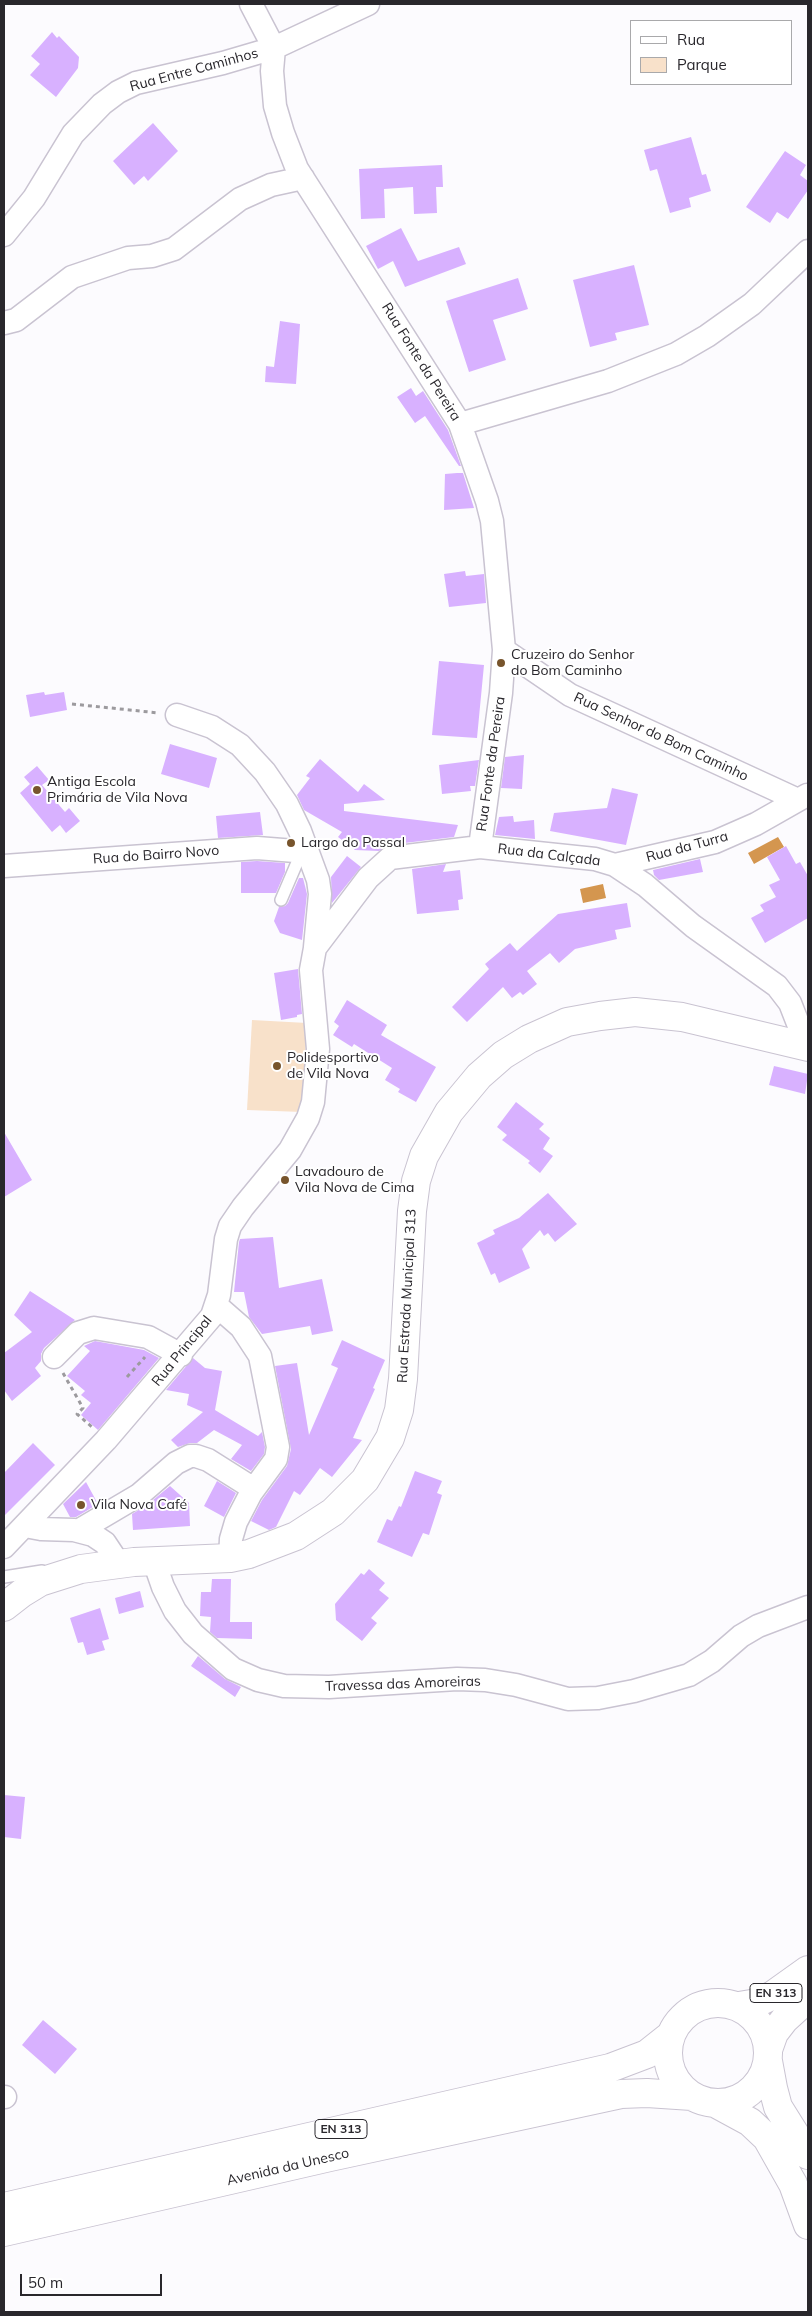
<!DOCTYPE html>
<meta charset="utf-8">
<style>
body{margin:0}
#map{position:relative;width:812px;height:2316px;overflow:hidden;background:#fcfbfe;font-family:Mulish,sans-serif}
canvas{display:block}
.frame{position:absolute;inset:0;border:5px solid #29272c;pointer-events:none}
.legend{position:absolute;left:630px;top:20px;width:162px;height:65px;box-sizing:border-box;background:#fff;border:1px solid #a9a9ab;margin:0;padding:6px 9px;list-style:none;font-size:15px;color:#29272c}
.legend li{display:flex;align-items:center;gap:10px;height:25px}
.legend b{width:25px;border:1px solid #a9a9ab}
.scale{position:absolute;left:20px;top:2274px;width:142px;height:22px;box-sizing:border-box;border:2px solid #29272c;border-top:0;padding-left:6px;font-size:15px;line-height:18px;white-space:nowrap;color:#29272c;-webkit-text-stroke:4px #fff;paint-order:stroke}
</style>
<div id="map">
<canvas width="812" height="2316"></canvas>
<div class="frame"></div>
<ul class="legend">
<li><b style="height:6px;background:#fff"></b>Rua</li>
<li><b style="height:14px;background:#f8e1ca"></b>Parque</li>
</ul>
<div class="scale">50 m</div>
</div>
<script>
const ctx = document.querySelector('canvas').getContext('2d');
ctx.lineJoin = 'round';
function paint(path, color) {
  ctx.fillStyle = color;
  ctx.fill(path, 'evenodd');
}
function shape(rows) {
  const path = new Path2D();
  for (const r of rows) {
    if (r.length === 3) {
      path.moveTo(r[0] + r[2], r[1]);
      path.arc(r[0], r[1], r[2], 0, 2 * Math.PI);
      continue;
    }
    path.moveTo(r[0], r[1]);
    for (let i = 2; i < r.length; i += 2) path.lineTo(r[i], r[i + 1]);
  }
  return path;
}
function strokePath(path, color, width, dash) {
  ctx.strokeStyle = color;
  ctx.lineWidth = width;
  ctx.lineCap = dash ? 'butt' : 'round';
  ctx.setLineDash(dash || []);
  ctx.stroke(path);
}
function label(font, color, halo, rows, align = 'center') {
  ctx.font = font + ' Mulish,sans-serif';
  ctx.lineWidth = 4;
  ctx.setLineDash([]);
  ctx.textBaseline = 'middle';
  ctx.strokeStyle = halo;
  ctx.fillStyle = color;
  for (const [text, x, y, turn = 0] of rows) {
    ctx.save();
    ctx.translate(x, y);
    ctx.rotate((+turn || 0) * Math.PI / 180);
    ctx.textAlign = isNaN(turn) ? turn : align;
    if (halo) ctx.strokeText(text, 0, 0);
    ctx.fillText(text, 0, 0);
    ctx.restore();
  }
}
paint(shape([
 [252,1020,307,1023,302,1112,247,1110]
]), '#f8e1ca');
paint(shape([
 [778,837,784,847,754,864,748,853],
 [603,884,606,898,583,903,580,889]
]), '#d4964f');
paint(shape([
 [52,32,57,38,59,36,79,57,78,68,56,97,30,75,40,64,31,56],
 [153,123,178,151,148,181,144,176,134,185,113,161],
 [691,137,702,175,706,174,711,191,689,198,691,207,670,213,657,169,650,171,644,150],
 [785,151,806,165,800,175,808,181,808,190,788,219,777,212,770,223,746,207],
 [442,165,443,187,436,187,437,213,414,214,413,187,384,189,385,218,361,219,359,169],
 [401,228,418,261,459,247,466,264,405,287,393,261,378,269,366,246],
 [634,265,649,325,615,333,617,340,590,347,573,280],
 [518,278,528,309,493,320,506,360,469,372,446,301],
 [280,321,300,324,296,384,265,382,266,366,274,367],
 [411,388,416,396,423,391,448,430,461,466,459,466,425,416,415,423,397,397],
 [457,473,463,473,474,508,444,510,445,474],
 [465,571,466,576,484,574,486,603,449,607,444,574],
 [439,661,484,665,477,738,432,735],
 [44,692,45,695,64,692,67,710,30,717,26,695],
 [170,744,217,758,209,788,161,774],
 [524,755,522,789,501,788,505,757],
 [320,759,358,792,364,784,385,800,344,804,344,811,458,825,454,837,388,845,379,851,355,850,338,837,342,832,304,810,297,795,310,778,306,776],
 [479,760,475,786,470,786,471,791,442,794,439,765],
 [37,766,49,780,42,785,65,812,69,808,80,821,66,833,60,825,52,832,20,793,30,784,24,777],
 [612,788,638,794,626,845,550,831,554,813,607,808],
 [260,812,263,835,218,838,216,816],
 [513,816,514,822,534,820,535,839,495,835,499,817],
 [786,846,796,864,800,862,808,876,808,918,765,943,751,918,764,911,760,905,776,897,769,885,780,880,767,857],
 [347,856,361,867,332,903,331,877],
 [700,859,703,872,659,880,654,875,653,870],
 [257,861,285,863,285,872,276,893,241,893,241,862],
 [446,864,443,872,460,870,463,899,458,900,459,910,417,914,412,869],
 [299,878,303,878,307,894,302,940,280,933,274,921,279,907,285,906,288,903],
 [627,903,631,927,615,930,617,939,575,949,559,963,550,953,527,971,537,984,523,995,520,992,512,998,503,987,467,1022,452,1007,489,969,485,964,510,943,517,951,558,914],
 [298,969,302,1014,297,1015,297,1017,281,1020,274,973],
 [347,1000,387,1025,381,1035,436,1067,416,1102,398,1092,400,1089,385,1080,392,1068,354,1044,352,1047,333,1035,339,1026,334,1022],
 [774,1066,808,1074,805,1094,769,1085],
 [516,1102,544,1124,539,1129,550,1138,543,1149,553,1156,540,1173,528,1163,530,1161,502,1140,507,1135,497,1127],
 [4,1132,32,1180,4,1197],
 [548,1193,577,1224,555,1242,548,1233,544,1236,540,1230,522,1249,530,1268,499,1283,495,1273,491,1275,477,1243,495,1234,493,1230,519,1218],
 [273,1237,279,1288,322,1279,333,1331,312,1335,310,1326,262,1334,249,1317,244,1292,234,1292,239,1242,240,1239],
 [30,1291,75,1320,44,1348,41,1354,41,1361,35,1368,41,1376,12,1401,4,1390,4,1353,32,1332,14,1315],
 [342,1340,385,1360,373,1388,375,1389,353,1438,362,1440,332,1477,320,1468,300,1495,294,1491,276,1527,269,1530,251,1521,262,1500,287,1466,291,1449,275,1366,297,1363,309,1435,338,1368,331,1365],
 [95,1341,144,1350,159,1358,98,1430,81,1415,91,1403,81,1395,85,1391,67,1376,90,1351,84,1346],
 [193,1358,205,1368,222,1371,215,1410,258,1436,262,1432,265,1447,264,1454,251,1471,231,1459,242,1445,214,1430,197,1443,190,1443,178,1447,171,1440,203,1412,187,1405,189,1394,166,1390],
 [33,1443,55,1465,4,1516,4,1473],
 [415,1471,442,1481,437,1493,442,1495,429,1535,423,1533,412,1557,377,1542,387,1519,392,1521,399,1506,401,1507],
 [217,1481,236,1493,224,1517,204,1506],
 [86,1482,98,1504,76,1517,70,1517,63,1504],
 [170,1486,189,1503,190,1526,133,1530,132,1514,147,1505],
 [369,1569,385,1583,379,1590,389,1598,371,1618,377,1623,362,1641,336,1620,335,1604,361,1573,364,1575],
 [212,1579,231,1579,230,1622,252,1622,252,1639,217,1638,210,1632,211,1617,200,1616,201,1592,211,1592],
 [140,1591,144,1607,119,1614,115,1598],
 [100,1608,109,1639,102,1641,105,1650,87,1655,83,1642,78,1643,70,1618],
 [198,1656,225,1679,241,1687,235,1697,191,1666],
 [4,1795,25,1797,21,1839,4,1837],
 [43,2020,77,2049,55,2074,22,2045]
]), '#d8b1ff');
const lane = shape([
 [281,900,302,851],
 [4,1577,42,1571]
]);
const street = shape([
 [251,4,274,48],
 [274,48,272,71,275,106,283,133,297,169,460,424,487,501,492,521,504,650,501,693,480,847],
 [4,235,34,198,73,134,102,104,118,92,136,83,223,63,274,48,368,4],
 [4,323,16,320,72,277,128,258,152,256,174,249,240,199,271,185,303,178],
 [460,424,608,381,676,354,707,336,752,304,808,251],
 [504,650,570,695,798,800],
 [177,715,212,727,240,745,265,772,287,804,300,831,318,880,320,894,315,947],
 [615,865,715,842,756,824,807,795],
 [4,866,257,848,308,852],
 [217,1306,241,1327,260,1356,278,1447,276,1459,251,1493,236,1522,231,1539,230,1558],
 [54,1357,78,1333,94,1328,148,1337,181,1355],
 [25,1526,41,1529,74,1530,93,1535,105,1543,119,1564],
 [78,1531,139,1495,176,1463,190,1456,196,1456,208,1460,254,1489],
 [4,1547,106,1440,212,1316,219,1295,226,1239,230,1226,243,1207,290,1150,308,1118,313,1102,318,1049,311,970,315,948,368,878,390,858,480,847,595,859,615,865,645,885,693,926,777,986,790,1003,808,1049],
 [154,1561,163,1587,175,1611,193,1634,233,1669,258,1680,284,1686,329,1687,457,1679,485,1680,516,1685,568,1699,598,1698,634,1691,689,1675,712,1661,741,1636,758,1626,808,1607],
 [4,2097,5,2097]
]);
const secondary = shape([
 [4,1607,22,1593,40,1582,81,1569,134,1562,230,1558,249,1554,296,1536,333,1512,365,1480,390,1438,399,1410,403,1379,412,1211,416,1181,424,1156,449,1112,479,1076,503,1055,529,1039,567,1022,600,1016,635,1012,682,1017,808,1047]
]);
const primary = shape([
 [718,2053,50],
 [739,2006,757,2003,773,1995,808,1970],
 [769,2047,774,2033,784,2020,808,1998],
 [768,2061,773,2088,778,2107,808,2155],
 [715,2103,750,2122,767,2138,793,2184,808,2225],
 [4,2207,610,2068,647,2054,671,2035],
 [4,2232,330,2157,621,2094,647,2093,692,2096]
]);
strokePath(lane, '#c9c3d1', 14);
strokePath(street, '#c9c3d1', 25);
strokePath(secondary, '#c9c3d1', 30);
strokePath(primary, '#c9c3d1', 30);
strokePath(shape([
 [72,704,159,713],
 [63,1373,83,1408,77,1414,92,1427],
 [127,1377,145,1357]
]), '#9c9a9e', 3, [4, 4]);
strokePath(lane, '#fff', 11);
strokePath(street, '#fff', 22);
strokePath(secondary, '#fff', 28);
strokePath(primary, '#fff', 28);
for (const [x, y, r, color] of [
 [501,663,5,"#77542c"],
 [37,790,5,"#77542c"],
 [291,843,5,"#77542c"],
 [277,1066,5,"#77542c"],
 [285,1180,5,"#77542c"],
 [81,1505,5,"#77542c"]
]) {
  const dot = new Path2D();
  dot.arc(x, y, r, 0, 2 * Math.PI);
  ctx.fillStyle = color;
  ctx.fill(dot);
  strokePath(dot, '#fff', 2);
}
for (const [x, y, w] of [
 [776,1993,52],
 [341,2129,52]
]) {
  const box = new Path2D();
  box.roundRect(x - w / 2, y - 9.5, w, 19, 4);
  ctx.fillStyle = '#fff';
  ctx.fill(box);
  strokePath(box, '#29272c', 1);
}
label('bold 12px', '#29272c', null, [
 ["EN 313",776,1993],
 ["EN 313",341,2129]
]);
label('14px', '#29272c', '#fff', [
 ["Rua Entre Caminhos",194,70,-15],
 ["Rua Fonte da Pereira",421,362,58],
 ["Rua Senhor do Bom Caminho",661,737,25],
 ["Rua Fonte da Pereira",491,764,-82],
 ["Rua da Turra",687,847,-15],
 ["Rua do Bairro Novo",156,855,-4],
 ["Rua da Calçada",549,855,7],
 ["Rua Estrada Municipal 313",407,1296,-87],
 ["Rua Principal",182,1351,-51],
 ["Travessa das Amoreiras",403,1684,-2],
 ["Avenida da Unesco",288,2167,-13]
]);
label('14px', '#29272c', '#fff', [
 ["Cruzeiro do Senhor",511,655],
 ["do Bom Caminho",511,671],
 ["Antiga Escola",47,782],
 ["Primária de Vila Nova",47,798],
 ["Largo do Passal",301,843],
 ["Polidesportivo",287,1058],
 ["de Vila Nova",287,1074],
 ["Lavadouro de",295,1172],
 ["Vila Nova de Cima",295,1188],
 ["Vila Nova Café",91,1505]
], 'left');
</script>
